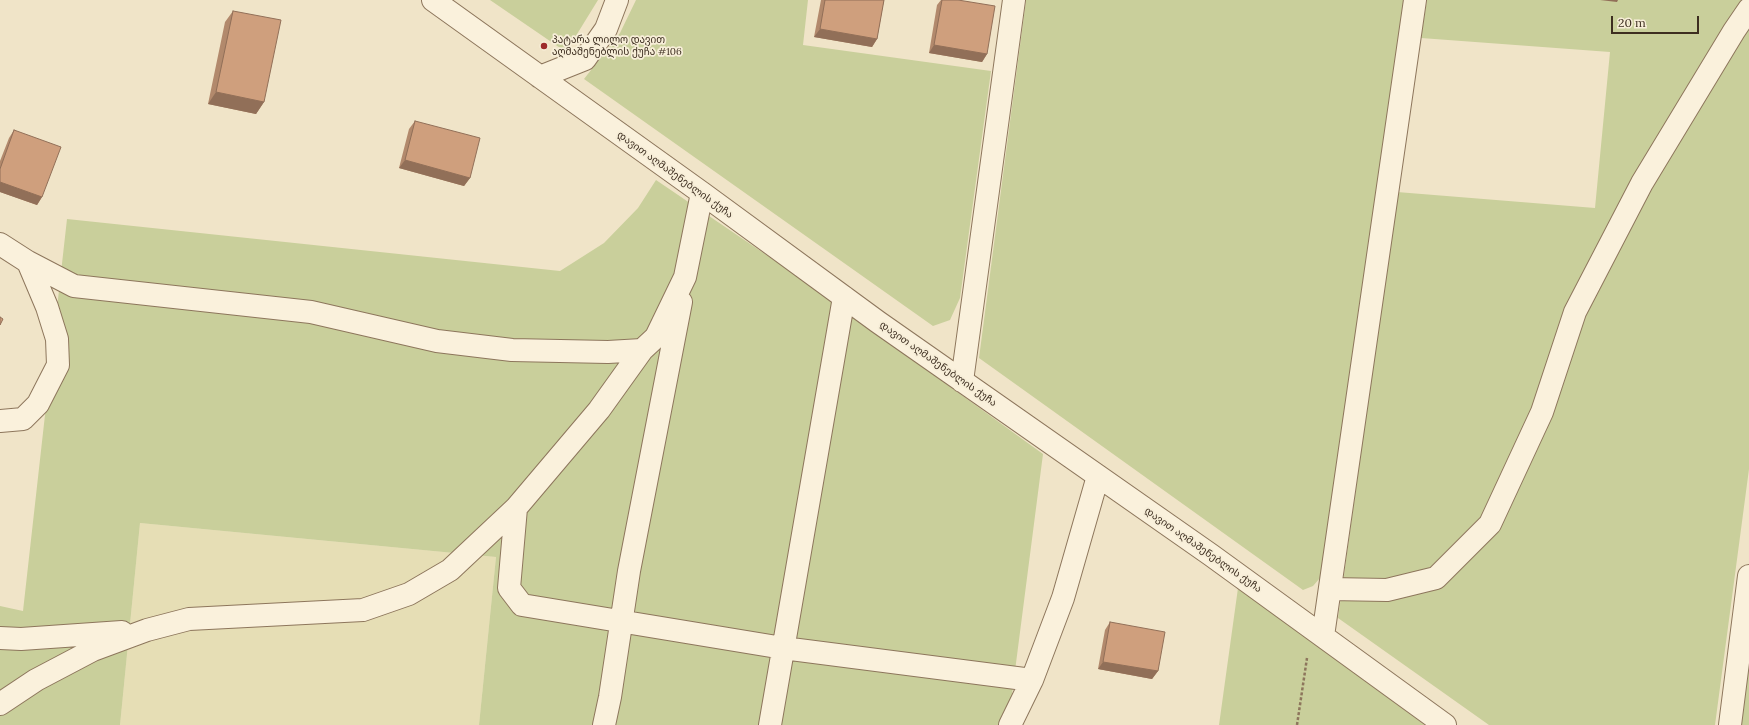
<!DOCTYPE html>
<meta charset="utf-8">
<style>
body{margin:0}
#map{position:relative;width:1749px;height:725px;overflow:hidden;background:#f0e4c8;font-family:Lora,serif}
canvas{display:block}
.scale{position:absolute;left:1611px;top:16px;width:88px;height:18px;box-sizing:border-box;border:2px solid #3d2e20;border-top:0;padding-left:5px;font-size:12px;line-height:14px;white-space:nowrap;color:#3d2e20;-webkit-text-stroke:3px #f7eed8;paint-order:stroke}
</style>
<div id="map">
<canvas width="1749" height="725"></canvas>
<div class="scale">20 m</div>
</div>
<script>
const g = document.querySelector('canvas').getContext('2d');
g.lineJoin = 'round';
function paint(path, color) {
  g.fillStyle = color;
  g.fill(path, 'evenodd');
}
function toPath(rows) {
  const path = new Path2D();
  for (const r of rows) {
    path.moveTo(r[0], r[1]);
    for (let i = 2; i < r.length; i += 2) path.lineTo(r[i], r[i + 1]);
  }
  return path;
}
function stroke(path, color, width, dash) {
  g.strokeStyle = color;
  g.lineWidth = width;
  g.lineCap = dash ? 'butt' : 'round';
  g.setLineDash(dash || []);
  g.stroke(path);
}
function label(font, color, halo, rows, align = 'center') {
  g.font = font + ' Lora,"Noto Sans Georgian",serif';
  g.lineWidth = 3.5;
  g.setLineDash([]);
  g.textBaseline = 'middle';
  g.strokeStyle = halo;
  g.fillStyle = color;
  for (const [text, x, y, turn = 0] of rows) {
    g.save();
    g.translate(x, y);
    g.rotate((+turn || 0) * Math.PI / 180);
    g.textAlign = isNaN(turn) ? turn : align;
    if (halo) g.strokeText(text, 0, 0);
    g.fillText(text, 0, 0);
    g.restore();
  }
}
const farmland = toPath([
 [140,523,496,557,479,725,120,725]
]);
const green = toPath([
 [490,0,598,0,566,52],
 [636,0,808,0,803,45,991,71,960,298,950,320,933,326,584,79,620,33],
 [1026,0,1405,0,1320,578,1313,586,1303,590,979,358],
 [1427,0,1749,0,1749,469,1715,725,1489,725,1338,618,1397,192,1595,208,1610,52,1421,38],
 [656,180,793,273,1043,454,1008,725,479,725,496,557,140,523,120,725,0,725,0,606,23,611,67,219,560,271,604,243,638,208],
 [1238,588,1425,725,1219,725],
 [1749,658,1749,725,1740,725]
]);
const path = toPath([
 [1297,725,1307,658]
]);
const minor = toPath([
 [433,0,702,193,878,322,1211,555,1445,725],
 [540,77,585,59,606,29,617,0],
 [0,244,28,262,74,286,311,312,437,341,512,350,608,352,642,350,656,337,685,277,702,193],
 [962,381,1014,0],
 [0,421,23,419,38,404,58,365,57,339,47,307,28,262],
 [516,508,509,588,522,605,783,648,1032,680],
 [1330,589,1387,590,1436,578,1490,524,1542,412,1575,312,1642,183,1734,31,1749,9],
 [1323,636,1415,0],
 [0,638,21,639,122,632],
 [0,704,36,680,93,650,147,630,189,619,363,610,409,594,450,570,516,508,599,410,642,350],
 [604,725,610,697,629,571,681,302],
 [770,725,844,297],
 [1010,725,1032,680,1063,598,1098,476],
 [1730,725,1749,576]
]);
const wall = toPath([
 [821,0,884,0,877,39,872,47,814,37],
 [941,0,958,0,987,54,982,62,929,53,937,5],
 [233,11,264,102,256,114,208,104,225,22],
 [415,121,470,178,464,186,399,168,409,129],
 [14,130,42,197,37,205,0,192,0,161,9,138],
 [1110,622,1158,671,1152,679,1098,669,1105,630]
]);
const shadedWall = toPath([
 [1600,0,1618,0,1617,2],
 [820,29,877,39,872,47,814,37],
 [934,45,987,54,982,62,929,53],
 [216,92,264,102,256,114,208,104],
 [405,160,470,178,464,186,399,168],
 [0,182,42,197,37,205,0,192],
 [1103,662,1158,671,1152,679,1098,669]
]);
const building = toPath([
 [825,0,884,0,877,39,820,29,825,0],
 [942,0,958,0,995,6,987,54,934,45,942,0],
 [233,11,281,20,264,102,216,92,233,11],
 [415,121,480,138,470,178,405,160,415,121],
 [14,130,61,147,42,197,0,182,0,169,14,130],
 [0,317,3,319,0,325,0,317],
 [1110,622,1165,632,1158,671,1103,662,1110,622]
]);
const markers = [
 [544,46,4,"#9e2a2b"]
];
const poiNames = [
 ["პატარა ლილო დავით",552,40],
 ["აღმაშენებლის ქუჩა #106",552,52]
];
const streetNames = [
 ["დავით აღმაშენებლის ქუჩა",675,175,36],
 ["დავით აღმაშენებლის ქუჩა",938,364,35],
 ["დავით აღმაშენებლის ქუჩა",1203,550,35]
];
paint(farmland, '#e6deb5');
paint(green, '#c9cf9b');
stroke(minor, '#8d765c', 24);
stroke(path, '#8d765c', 2.5, [3, 2]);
stroke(minor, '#faf1dc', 22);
paint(wall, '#b2896c');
paint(shadedWall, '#916f58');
paint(building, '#cf9f7d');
stroke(building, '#916f58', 1);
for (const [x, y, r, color] of markers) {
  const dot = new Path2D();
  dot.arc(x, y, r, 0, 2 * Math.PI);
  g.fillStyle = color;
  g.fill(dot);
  stroke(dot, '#f7eed8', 1.5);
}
label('10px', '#3d2e20', '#f7eed8', poiNames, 'left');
label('10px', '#3d2e20', '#f7eed8', streetNames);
</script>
